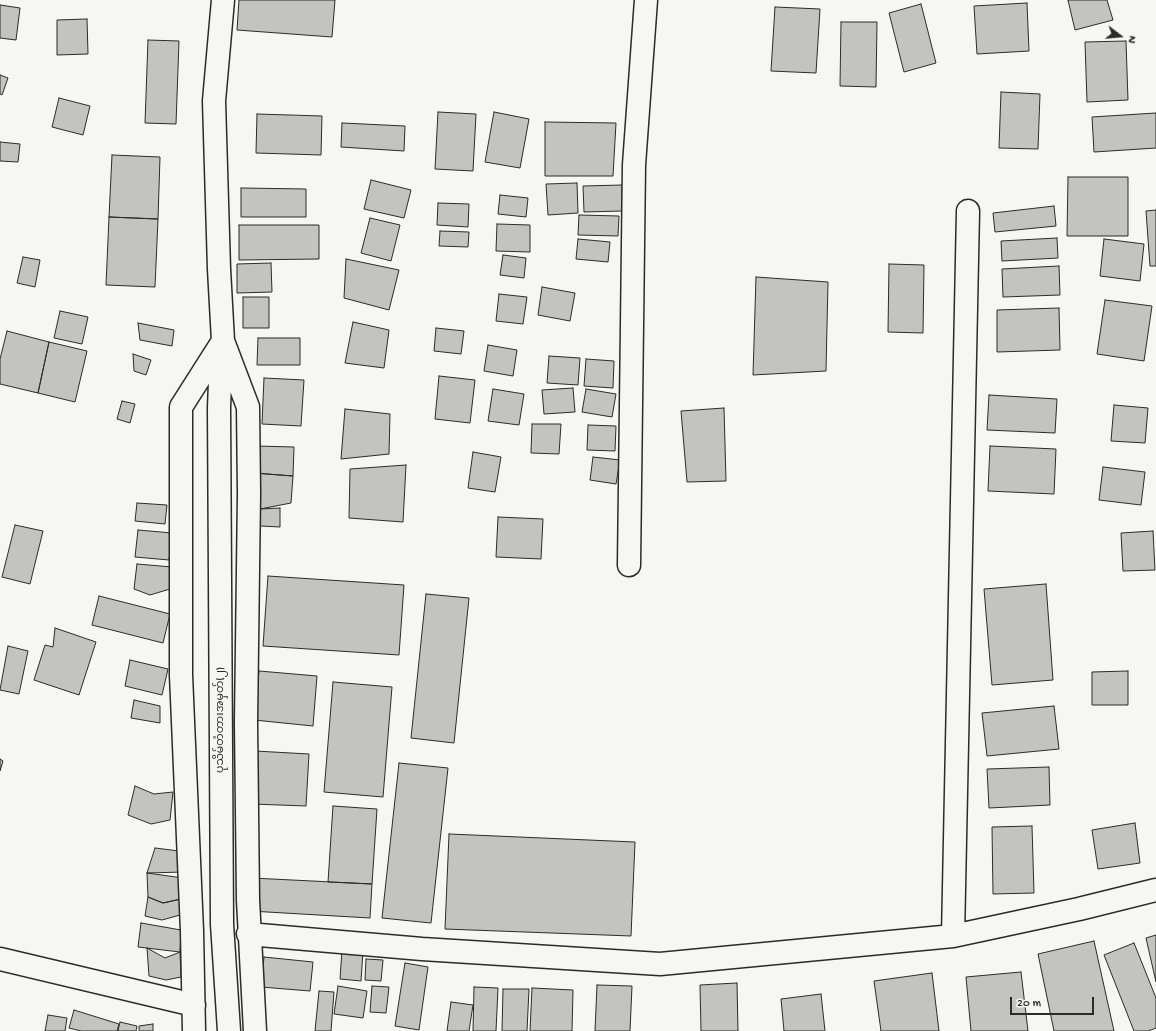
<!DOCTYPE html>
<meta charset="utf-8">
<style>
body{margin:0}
#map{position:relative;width:1156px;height:1031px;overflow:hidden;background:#f6f6f2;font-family:"Gochi Hand",sans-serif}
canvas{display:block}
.north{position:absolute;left:1100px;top:16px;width:40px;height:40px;-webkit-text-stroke:3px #f6f6f2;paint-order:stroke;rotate:106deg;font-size:11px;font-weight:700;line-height:16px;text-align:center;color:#2b2b2b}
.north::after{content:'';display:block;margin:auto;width:14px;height:18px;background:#2b2b2b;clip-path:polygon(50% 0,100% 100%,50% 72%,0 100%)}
.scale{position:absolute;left:1010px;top:997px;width:84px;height:18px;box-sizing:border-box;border:2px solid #2b2b2b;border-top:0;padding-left:5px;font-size:12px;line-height:14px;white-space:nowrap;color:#2b2b2b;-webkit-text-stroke:3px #f6f6f2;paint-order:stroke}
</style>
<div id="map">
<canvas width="1156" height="1031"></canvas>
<div class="north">N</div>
<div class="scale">20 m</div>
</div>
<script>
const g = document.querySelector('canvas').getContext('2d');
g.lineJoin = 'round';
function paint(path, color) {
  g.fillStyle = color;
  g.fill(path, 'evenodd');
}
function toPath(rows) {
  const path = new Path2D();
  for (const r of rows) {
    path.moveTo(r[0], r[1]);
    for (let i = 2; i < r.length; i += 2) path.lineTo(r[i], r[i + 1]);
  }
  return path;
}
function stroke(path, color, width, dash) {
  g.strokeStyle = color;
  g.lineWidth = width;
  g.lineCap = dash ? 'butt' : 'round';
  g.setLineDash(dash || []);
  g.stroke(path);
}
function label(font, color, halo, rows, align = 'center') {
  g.font = font + ' "Gochi Hand","Noto Sans Myanmar",sans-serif';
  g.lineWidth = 3.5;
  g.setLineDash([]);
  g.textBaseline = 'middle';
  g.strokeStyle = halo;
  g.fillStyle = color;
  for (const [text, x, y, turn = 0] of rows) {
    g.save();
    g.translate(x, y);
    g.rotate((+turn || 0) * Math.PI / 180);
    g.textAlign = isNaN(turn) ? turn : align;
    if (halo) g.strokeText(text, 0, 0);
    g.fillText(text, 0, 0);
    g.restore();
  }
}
const building = toPath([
 [239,0,335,0,332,37,237,30,239,0],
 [1068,0,1107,0,1113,20,1075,30,1068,0],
 [1027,3,1029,51,977,54,974,6,1027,3],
 [921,4,936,63,904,72,889,13,921,4],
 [0,5,20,8,16,40,0,38,0,5],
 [775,7,820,9,816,73,771,71,775,7],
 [87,19,88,54,57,55,57,20,87,19],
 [841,22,877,22,876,87,840,86,841,22],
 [148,40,179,41,176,124,145,123,148,40],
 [1126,41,1128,100,1087,102,1085,42,1126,41],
 [0,75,8,78,2,95,0,94,0,75],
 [1001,92,1040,94,1038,149,999,148,1001,92],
 [59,98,90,106,83,135,52,127,59,98],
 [438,112,476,114,473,171,435,169,438,112],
 [494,112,529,119,520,168,485,162,494,112],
 [1156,113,1156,148,1094,152,1092,117,1156,113],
 [257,114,322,116,321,155,256,153,257,114],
 [545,122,616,123,613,176,545,176,545,122],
 [342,123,405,126,404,151,341,147,342,123],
 [0,142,20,144,18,162,0,161,0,142],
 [112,155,160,157,158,219,109,217,112,155],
 [1068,177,1128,177,1128,236,1067,236,1068,177],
 [371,180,411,190,404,218,364,209,371,180],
 [577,183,578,213,548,215,546,184,577,183],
 [622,185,622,211,584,212,583,186,622,185],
 [241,188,306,189,306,217,241,217,241,188],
 [500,195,528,198,526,217,498,214,500,195],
 [438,203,469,204,468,227,437,225,438,203],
 [1054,206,1056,226,995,232,993,213,1054,206],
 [1156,210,1156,266,1150,266,1146,211,1156,210],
 [579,215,619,216,618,236,578,235,579,215],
 [109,217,158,219,155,287,106,285,109,217],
 [370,218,400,225,391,261,361,253,370,218],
 [497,224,530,225,530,252,496,251,497,224],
 [239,225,319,225,319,259,239,260,239,225],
 [440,231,469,232,468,247,439,246,440,231],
 [1057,238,1058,258,1002,261,1001,241,1057,238],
 [578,239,610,242,608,262,576,259,578,239],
 [1104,239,1144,244,1140,281,1100,276,1104,239],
 [503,255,526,258,524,278,500,275,503,255],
 [23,257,40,260,35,287,17,283,23,257],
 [346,259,399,270,389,310,344,298,346,259],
 [271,263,272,292,237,293,237,264,271,263],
 [889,264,924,265,923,333,888,332,889,264],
 [1059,266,1060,295,1003,297,1002,269,1059,266],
 [756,277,828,282,826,371,753,375,756,277],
 [542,287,575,293,570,321,538,315,542,287],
 [499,294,527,297,523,324,496,321,499,294],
 [243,297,269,297,269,328,243,328,243,297],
 [1105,300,1152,306,1144,361,1097,354,1105,300],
 [1059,308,1060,350,997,352,997,310,1059,308],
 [60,311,88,317,82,344,54,338,60,311],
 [353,322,389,330,384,368,345,363,353,322],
 [138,323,174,330,172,346,140,340,138,323],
 [436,328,464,331,461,354,434,351,436,328],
 [7,331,49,342,38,393,0,384,0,359,7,331],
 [258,338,300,338,300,365,257,365,258,338],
 [49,342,87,351,75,402,38,393,49,342],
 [488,345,517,350,513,376,484,371,488,345],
 [133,354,151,360,146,375,134,371,133,354],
 [549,356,580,358,578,385,547,383,549,356],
 [586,359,614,361,613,388,584,386,586,359],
 [439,376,475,380,470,423,435,419,439,376],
 [264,378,304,380,301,426,262,424,264,378],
 [573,388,575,412,544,414,542,390,573,388],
 [493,389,524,394,519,425,488,421,493,389],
 [586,389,616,394,612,417,582,412,586,389],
 [989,395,1057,399,1055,433,987,430,989,395],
 [122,401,135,404,130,423,117,419,122,401],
 [1114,405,1148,408,1145,443,1111,441,1114,405],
 [724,408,726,481,687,482,681,411,724,408],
 [345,409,390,414,389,454,341,459,345,409],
 [532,424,561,424,559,454,531,453,532,424],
 [588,425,616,426,615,451,587,450,588,425],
 [256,446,294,447,293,476,254,473,256,446],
 [990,446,1056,449,1054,494,988,491,990,446],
 [473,452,501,457,495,492,468,488,473,452],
 [593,457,620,460,616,484,590,480,593,457],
 [406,465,403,522,349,518,350,469,406,465],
 [1103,467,1145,472,1141,505,1099,500,1103,467],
 [254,473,293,476,291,503,260,509,254,473],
 [137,503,167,505,165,524,135,521,137,503],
 [280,508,280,527,260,526,260,509,280,508],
 [498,517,543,519,541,559,496,557,498,517],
 [15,525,43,531,30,584,2,577,15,525],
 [138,530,172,533,169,560,135,557,138,530],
 [1153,531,1155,570,1123,571,1121,533,1153,531],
 [137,564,172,567,170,589,150,595,134,589,137,564],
 [268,576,404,585,399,655,263,646,268,576],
 [1046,584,1053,680,992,685,984,589,1046,584],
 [426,594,469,598,454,743,411,738,426,594],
 [99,596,170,614,163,643,92,625,99,596],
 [55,628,96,642,79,695,34,680,45,645,53,647,55,628],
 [8,646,28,651,19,694,0,690,8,646],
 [130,660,168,669,162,695,125,686,130,660],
 [259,671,317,676,313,726,254,720,259,671],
 [1128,671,1128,705,1092,705,1092,672,1128,671],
 [333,682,392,687,383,797,324,792,333,682],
 [134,700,160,706,160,723,131,718,134,700],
 [1054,706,1059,749,987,756,982,713,1054,706],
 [255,751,309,754,306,806,252,804,255,751],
 [0,759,3,761,0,771,0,759],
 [399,763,448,768,431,923,382,918,399,763],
 [1049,767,1050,805,989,808,987,769,1049,767],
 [135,786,154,794,173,792,170,820,151,824,128,815,135,786],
 [333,806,377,809,372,884,328,882,333,806],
 [1135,823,1140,863,1098,869,1092,830,1135,823],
 [1032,826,1034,893,993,894,992,827,1032,826],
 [449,834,635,842,631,936,445,929,449,834],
 [155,848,187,852,183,872,147,873,155,848],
 [147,873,183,878,181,899,163,903,148,897,147,873],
 [252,878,372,884,370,918,250,911,252,878],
 [148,897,163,903,181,899,180,915,162,920,145,916,148,897],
 [141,923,181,930,180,952,138,947,141,923],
 [1156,935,1156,982,1146,938,1156,935],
 [1094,941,1114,1031,1054,1031,1038,954,1094,941],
 [1134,943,1156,998,1156,1028,1148,1031,1134,1031,1104,955,1134,943],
 [147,948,165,958,180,952,181,977,166,980,149,976,147,948],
 [342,950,363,952,361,981,340,979,342,950],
 [264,957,313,962,310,991,261,987,264,957],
 [366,959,383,960,381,981,365,980,366,959],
 [405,963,428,967,419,1030,395,1026,405,963],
 [1021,972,1028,1031,971,1031,966,977,1021,972],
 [932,973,939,1031,881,1031,874,981,932,973],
 [737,983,738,1031,701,1031,700,985,737,983],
 [597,985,632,986,630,1031,595,1031,597,985],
 [338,986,367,991,363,1018,334,1014,338,986],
 [372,986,389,987,386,1013,370,1012,372,986],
 [474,987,498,988,496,1031,473,1031,474,987],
 [532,988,573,990,572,1031,530,1031,532,988],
 [503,989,529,989,527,1031,502,1031,503,989],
 [319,991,334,992,331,1031,315,1031,319,991],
 [821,994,825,1031,784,1031,781,999,821,994],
 [451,1002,473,1005,469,1031,447,1031,451,1002],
 [74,1010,119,1024,117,1031,81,1031,69,1028,74,1010],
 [48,1015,67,1018,65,1031,45,1031,48,1015],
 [120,1022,137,1026,136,1031,118,1031,120,1022],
 [153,1024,153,1031,139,1031,139,1026,153,1024]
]);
const minor = toPath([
 [223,0,214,101,219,269,223,341,220,382,219,408,222,924,229,1031],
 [629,565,634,165,646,0],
 [248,934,422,949,660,964,953,936,1079,909,1156,890],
 [953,936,968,211],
 [0,959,194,1005],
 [194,1031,192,931,181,675,181,407,223,341,248,407,249,493,246,722,248,900,255,1031]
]);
const streetNames = [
 ["ပုသိမ်တံတားအမှတ်(၂)",221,720,-90]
];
paint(building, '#c3c3c0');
stroke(building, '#2b2b2b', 1);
stroke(minor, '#2b2b2b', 25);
stroke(minor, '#f6f6f2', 22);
label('11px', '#2b2b2b', '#f6f6f2', streetNames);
</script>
